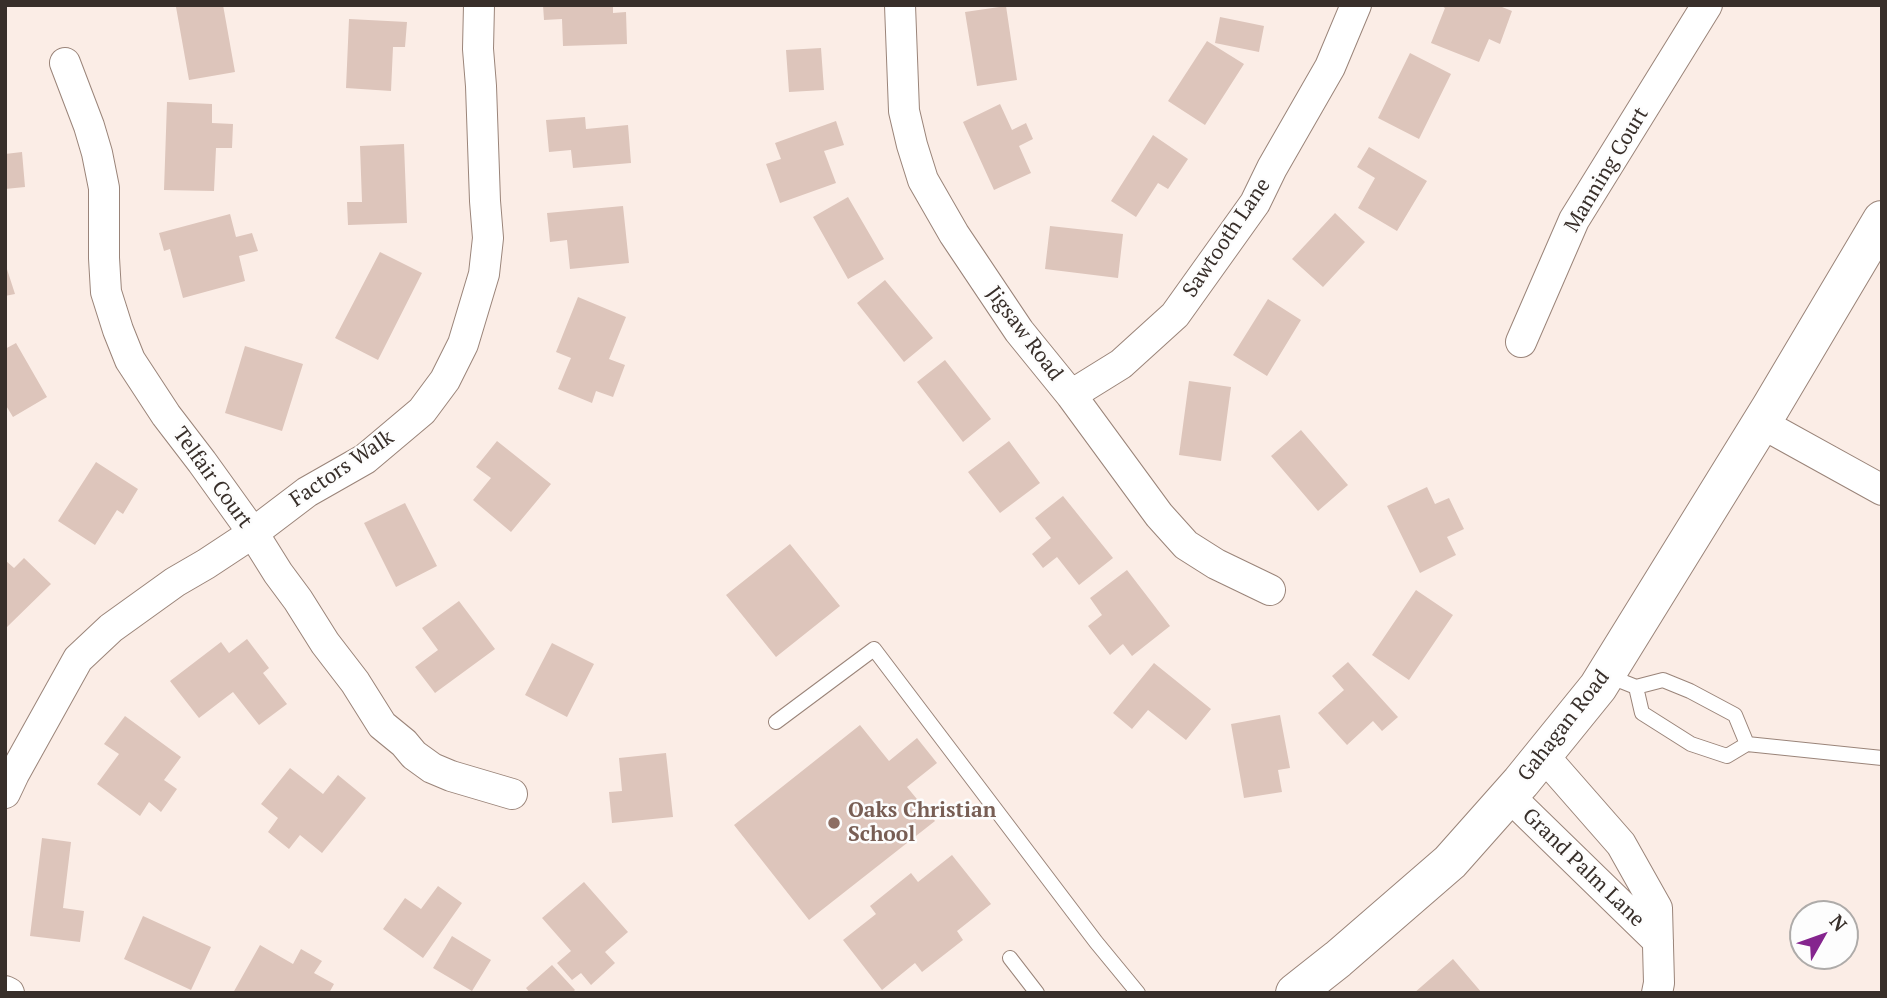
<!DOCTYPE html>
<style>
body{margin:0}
#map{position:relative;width:1887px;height:998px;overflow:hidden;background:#fbede6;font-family:"PT Serif",serif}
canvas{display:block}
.frame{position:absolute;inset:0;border:7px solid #382f2a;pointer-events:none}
.north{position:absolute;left:1789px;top:900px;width:70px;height:70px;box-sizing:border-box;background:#fdfdfd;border:2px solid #aeaba9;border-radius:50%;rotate:50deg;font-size:19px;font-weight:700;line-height:28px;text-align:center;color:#382f2a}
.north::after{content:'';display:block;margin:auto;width:24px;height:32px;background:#85258e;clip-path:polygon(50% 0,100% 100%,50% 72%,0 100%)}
</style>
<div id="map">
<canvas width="1887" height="998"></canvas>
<div class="frame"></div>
<div class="north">N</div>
</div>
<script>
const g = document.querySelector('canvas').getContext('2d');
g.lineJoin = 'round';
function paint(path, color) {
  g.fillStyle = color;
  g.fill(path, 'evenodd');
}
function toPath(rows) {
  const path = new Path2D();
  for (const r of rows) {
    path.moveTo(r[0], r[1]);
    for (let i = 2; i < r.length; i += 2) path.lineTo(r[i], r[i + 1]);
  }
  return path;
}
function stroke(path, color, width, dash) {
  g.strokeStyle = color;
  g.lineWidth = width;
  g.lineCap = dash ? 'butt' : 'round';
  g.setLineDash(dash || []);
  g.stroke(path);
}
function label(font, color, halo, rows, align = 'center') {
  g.font = font + ' "PT Serif",serif';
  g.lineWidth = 5;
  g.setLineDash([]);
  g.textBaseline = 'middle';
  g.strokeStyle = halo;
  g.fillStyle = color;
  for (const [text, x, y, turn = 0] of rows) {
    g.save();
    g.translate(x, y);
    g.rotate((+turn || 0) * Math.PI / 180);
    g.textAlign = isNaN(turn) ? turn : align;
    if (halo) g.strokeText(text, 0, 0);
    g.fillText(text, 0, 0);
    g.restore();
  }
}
const building = toPath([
 [187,5,223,5,235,72,189,80,176,7],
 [543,5,613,5,613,13,626,12,627,44,563,46,562,19,544,20],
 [1440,5,1497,5,1512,11,1500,44,1489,39,1479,62,1431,43,1445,8],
 [1006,6,1017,80,977,86,965,12],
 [1220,17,1264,26,1259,52,1215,43],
 [349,19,407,22,405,47,393,47,391,91,346,88],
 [1207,41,1244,64,1205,125,1168,101],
 [821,48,824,90,789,92,786,50],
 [1410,53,1451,74,1419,139,1378,118],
 [167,102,212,104,212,123,233,124,232,148,216,148,214,191,164,190],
 [1000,104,1012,130,1026,123,1033,139,1019,146,1031,173,994,190,963,122],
 [585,117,586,129,628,125,631,163,573,168,571,150,549,152,546,120],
 [836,121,844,145,824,151,836,183,780,203,766,164,781,159,775,143],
 [1153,135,1188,159,1168,189,1158,183,1136,217,1111,201],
 [404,144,407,223,348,225,347,202,362,202,360,146],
 [1369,147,1427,181,1397,231,1358,208,1375,178,1357,167],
 [22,152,25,187,5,189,5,154],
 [848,197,884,259,848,279,813,217],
 [623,206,629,263,570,269,567,240,550,242,547,213],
 [1335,213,1365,242,1323,287,1292,259],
 [230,214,236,237,252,233,258,251,239,256,245,281,183,298,170,249,164,251,159,233],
 [1050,226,1123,234,1118,278,1045,269],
 [380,252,422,273,378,360,335,338],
 [5,263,15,294,5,296],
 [885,280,933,338,904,362,857,303],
 [578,297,626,317,609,359,625,365,613,397,596,391,592,403,558,389,571,358,556,352],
 [1268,299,1301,320,1267,376,1233,355],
 [16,343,47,397,13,417,5,404,5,349],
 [245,346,303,364,282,431,225,413],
 [945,360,991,419,963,442,917,382],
 [1189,381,1231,387,1221,461,1179,455],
 [1301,430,1348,485,1318,511,1271,456],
 [497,441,551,484,511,532,473,500,491,478,476,467],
 [1009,441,1040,483,1000,513,968,472],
 [96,462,138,489,123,514,117,510,95,545,58,521],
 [1427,487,1435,504,1449,498,1464,529,1447,537,1456,555,1420,573,1387,506],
 [1063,496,1113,558,1079,585,1057,557,1043,568,1032,554,1051,538,1035,518],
 [405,503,437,566,396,587,364,523],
 [790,544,840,606,776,657,726,595],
 [24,558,51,584,7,627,5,625,5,560,14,568],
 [1127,570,1170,626,1132,656,1123,644,1110,655,1088,626,1102,615,1090,598],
 [1416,590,1453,615,1409,680,1372,655],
 [459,601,495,649,435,693,415,667,438,650,422,628],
 [247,639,269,668,263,673,287,704,259,725,233,692,199,718,170,681,221,642,229,653],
 [552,643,594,664,567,717,525,695],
 [1348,662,1398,717,1382,731,1373,721,1347,745,1318,713,1344,690,1332,676],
 [1154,663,1211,709,1186,740,1148,710,1132,729,1113,713],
 [1280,715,1290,768,1278,770,1282,792,1244,798,1231,724],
 [125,716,181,757,164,780,177,789,161,812,149,802,140,816,97,784,119,754,104,744],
 [860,725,889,761,917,738,937,763,907,787,935,821,809,920,734,825],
 [666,753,673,817,612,823,609,792,622,791,619,758],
 [290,768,323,794,338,775,366,798,322,853,300,835,289,849,268,832,278,818,261,804],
 [42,838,71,842,63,908,84,911,80,942,30,936],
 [952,855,991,904,957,931,963,940,922,972,915,963,882,990,843,940,876,914,870,906,911,873,918,882],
 [584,882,628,932,605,952,615,963,591,985,581,973,572,980,557,963,571,951,542,918],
 [438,886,462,903,423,958,383,929,405,898,421,909],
 [143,916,211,947,191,990,124,959],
 [452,936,491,960,472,991,433,968],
 [260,945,293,964,301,949,322,961,314,973,334,984,329,993,233,993],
 [1453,959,1482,993,1414,993],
 [552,965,575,990,572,993,530,993,526,988]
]);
const lane = toPath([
 [1606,675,1636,687,1663,680,1690,691,1735,715,1747,744,1882,758],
 [1636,687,1642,713,1691,744,1727,756,1747,744],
 [776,722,874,649,1096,942,1138,993],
 [1010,958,1037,993]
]);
const street = toPath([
 [900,5,904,111,912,145,923,180,954,234,1019,331,1071,395,1159,515,1186,545,1216,564,1270,590],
 [65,63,89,126,97,153,104,188,104,258,106,292,118,330,130,360,166,415,202,462,253,533,278,573,298,600,325,643,355,682,382,725,404,743,414,755,432,768,451,776,512,794],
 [1521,342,1574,220,1707,5],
 [1071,395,1121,364,1175,315,1255,203,1272,168,1330,67,1356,5],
 [1761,423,1882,490],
 [1543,755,1621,844,1657,908,1659,983,1657,993],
 [5,793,14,774,78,659,111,628,175,582,206,564,253,533,307,492,365,459,422,411,445,380,463,344,484,274,488,238,485,201,481,86,478,49,479,5],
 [1509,796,1658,941],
 [5,991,9,993]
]);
const secondary = toPath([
 [1295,993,1338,959,1450,862,1521,782,1598,687,1771,407,1882,220]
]);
const markers = [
 [834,823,7,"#8d6e63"]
];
const streetNames = [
 ["Manning Court",1607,170,-59],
 ["Sawtooth Lane",1227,238,-56],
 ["Jigsaw Road",1024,334,53],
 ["Factors Walk",342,469,-34],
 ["Telfair Court",212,478,54],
 ["Gahagan Road",1564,726,-52],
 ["Grand Palm Lane",1583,868,44]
];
const educationNames = [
 ["Oaks Christian",848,811],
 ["School",848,835]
];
paint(building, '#ddc5bb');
stroke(lane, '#9a8479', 16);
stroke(street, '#9a8479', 32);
stroke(secondary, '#9a8479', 40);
stroke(lane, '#fff', 14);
stroke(street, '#fff', 30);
stroke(secondary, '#fff', 38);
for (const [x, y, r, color] of markers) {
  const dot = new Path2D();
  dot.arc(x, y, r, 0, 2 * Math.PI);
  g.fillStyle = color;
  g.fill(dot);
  stroke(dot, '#fdfdfd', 2.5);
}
label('21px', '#382f2a', '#fdfdfd', streetNames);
label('bold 21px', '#785e54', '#fdfdfd', educationNames, 'left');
</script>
